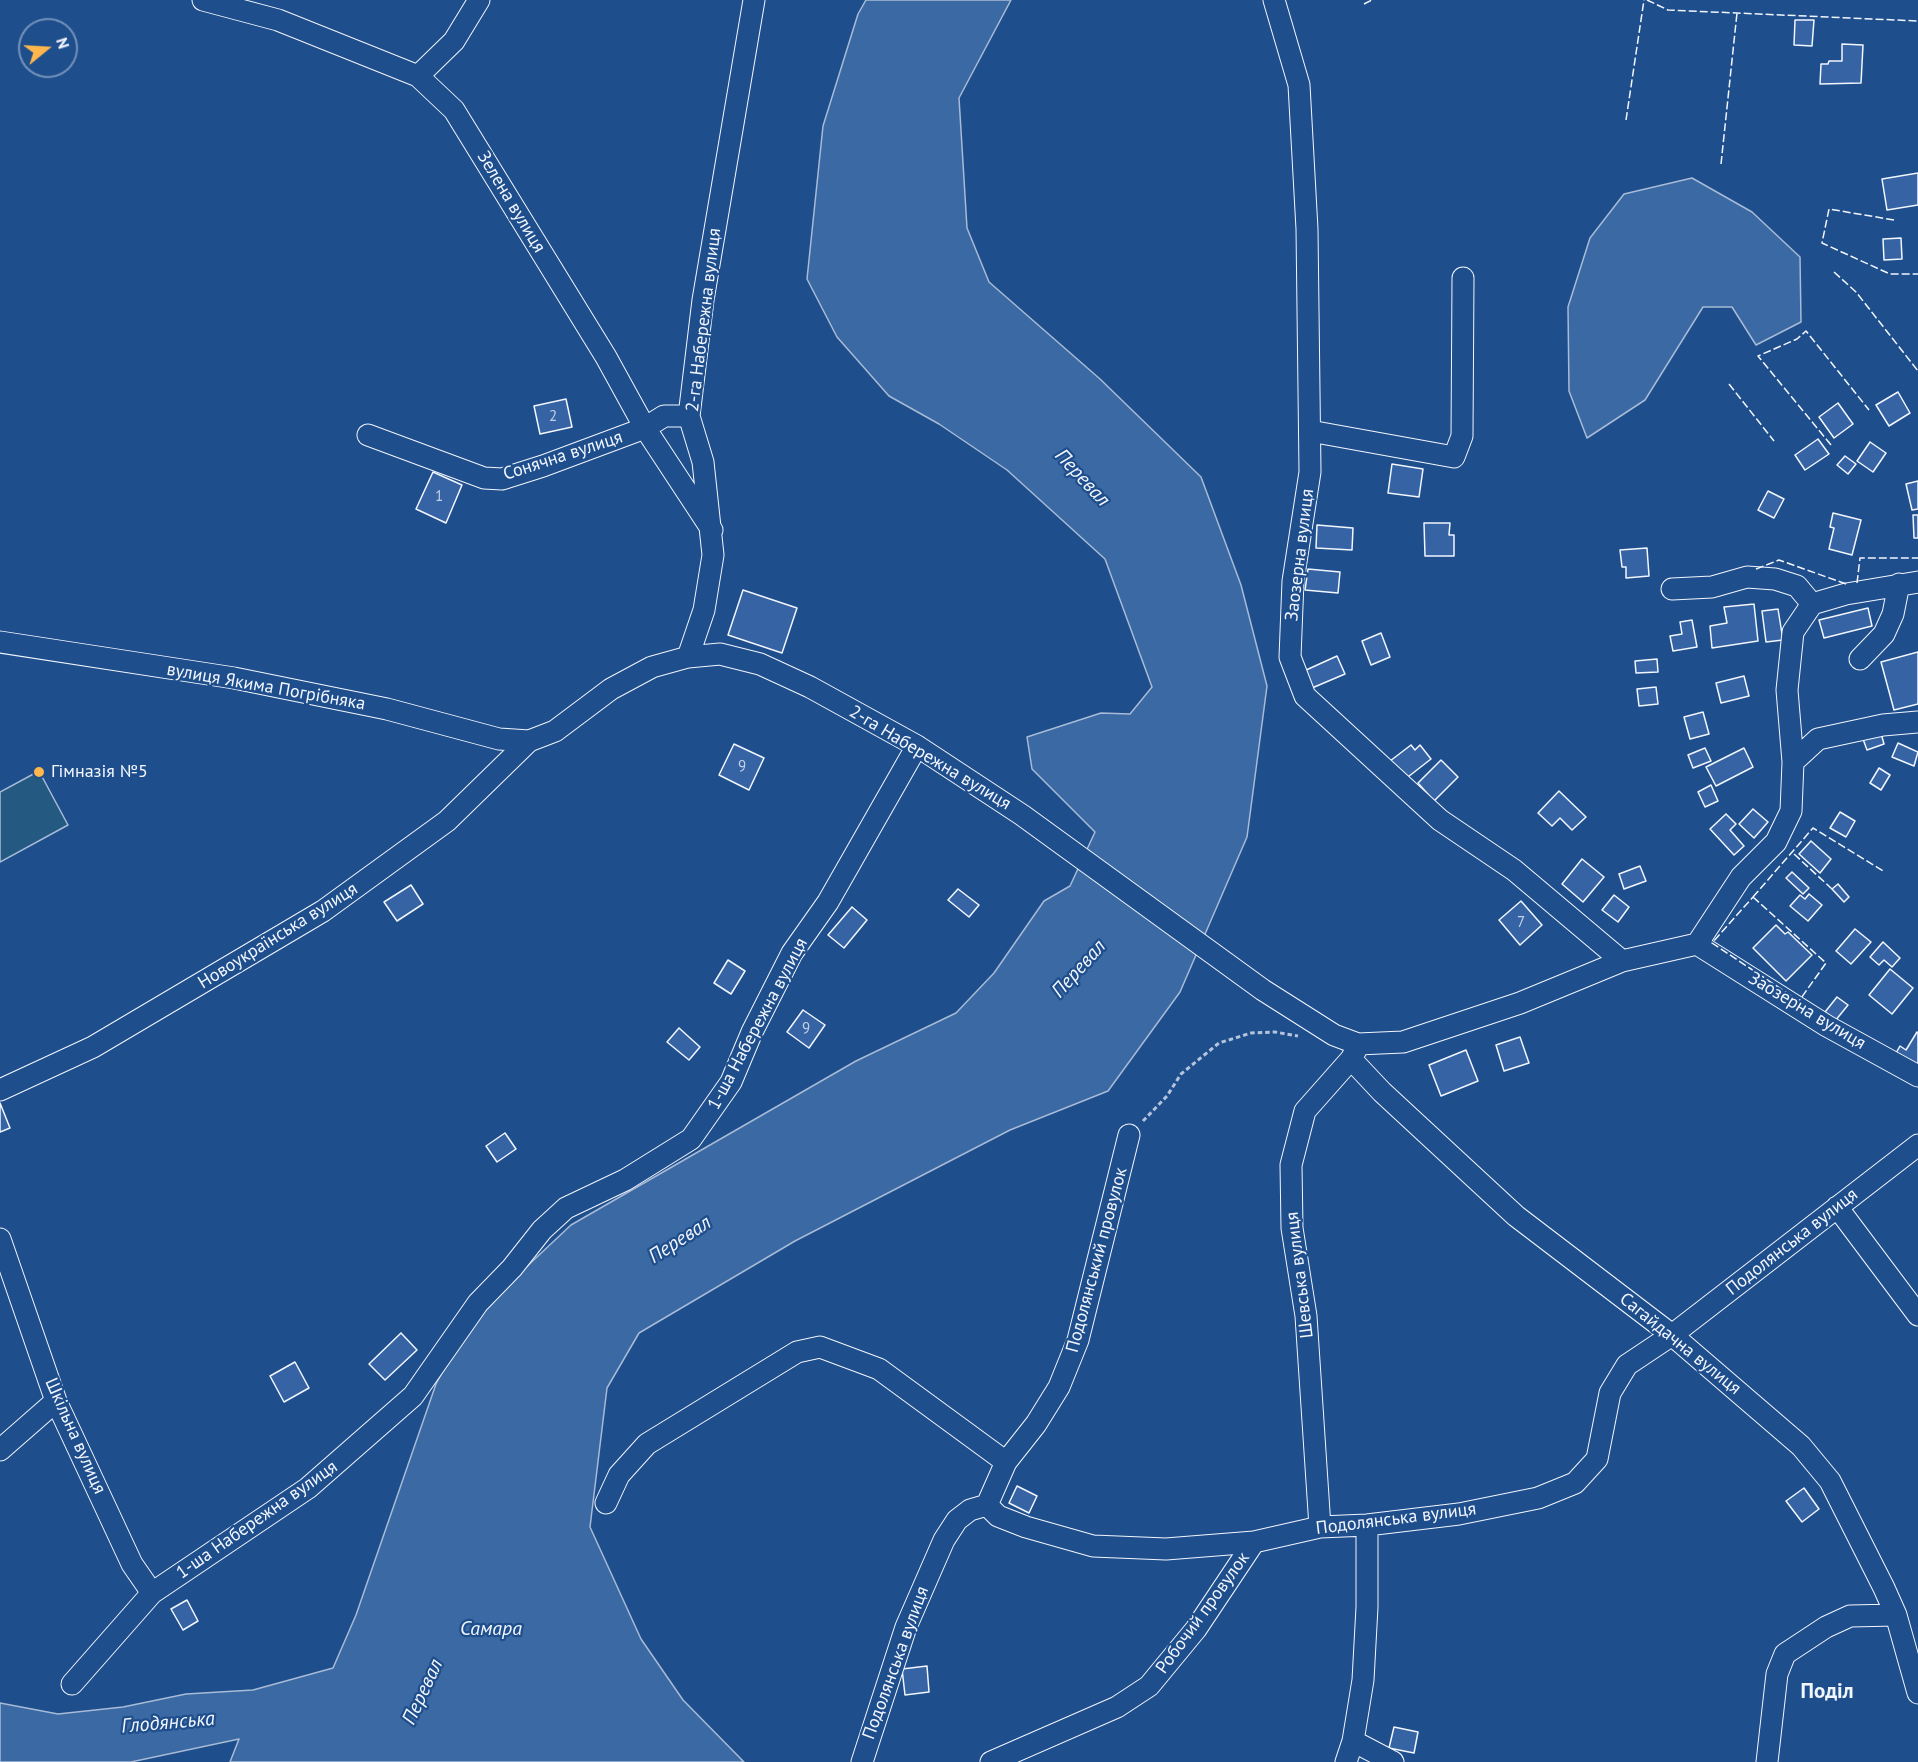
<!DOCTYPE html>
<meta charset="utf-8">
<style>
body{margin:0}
#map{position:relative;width:1918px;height:1762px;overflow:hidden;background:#1f4e8c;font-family:"PT Sans",sans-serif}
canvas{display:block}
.north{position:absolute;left:18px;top:18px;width:60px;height:60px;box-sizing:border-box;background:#1f4e8c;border:2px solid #7391ba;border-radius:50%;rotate:72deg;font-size:16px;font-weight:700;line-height:24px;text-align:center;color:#f2f6ff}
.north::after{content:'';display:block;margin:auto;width:21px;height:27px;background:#ffb74d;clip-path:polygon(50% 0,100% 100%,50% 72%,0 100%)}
</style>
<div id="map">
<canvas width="1918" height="1762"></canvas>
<div class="north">N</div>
</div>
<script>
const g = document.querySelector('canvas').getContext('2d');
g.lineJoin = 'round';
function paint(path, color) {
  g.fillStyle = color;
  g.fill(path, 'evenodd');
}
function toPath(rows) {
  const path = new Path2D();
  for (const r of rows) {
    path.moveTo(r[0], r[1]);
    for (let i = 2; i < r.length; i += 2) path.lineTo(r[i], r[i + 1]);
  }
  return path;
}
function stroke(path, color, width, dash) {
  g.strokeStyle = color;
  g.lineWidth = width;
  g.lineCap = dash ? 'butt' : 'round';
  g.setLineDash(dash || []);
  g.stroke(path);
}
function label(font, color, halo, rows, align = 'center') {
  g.font = font + ' "PT Sans",sans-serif';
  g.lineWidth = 4.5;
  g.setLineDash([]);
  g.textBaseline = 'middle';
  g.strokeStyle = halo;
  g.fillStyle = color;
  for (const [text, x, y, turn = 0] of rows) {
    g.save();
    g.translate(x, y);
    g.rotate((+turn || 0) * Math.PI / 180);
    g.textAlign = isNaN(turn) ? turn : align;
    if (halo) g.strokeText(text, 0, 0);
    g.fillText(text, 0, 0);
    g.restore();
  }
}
const green = toPath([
 [39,771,68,825,0,862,0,792,39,771]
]);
const water = toPath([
 [866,0,1011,0,959,98,967,228,989,282,1100,379,1201,477,1241,585,1267,686,1247,837,1180,992,1108,1091,1010,1130,795,1241,639,1333,607,1388,590,1527,641,1639,683,1700,744,1762,230,1762,239,1739,131,1762,0,1762,0,1703,58,1714,123,1707,186,1694,253,1690,333,1668,356,1615,436,1384,470,1320,571,1225,856,1061,956,1013,994,973,1044,901,1070,886,1095,832,1032,769,1027,737,1101,713,1130,714,1152,687,1105,559,1007,470,939,424,889,396,837,337,807,279,823,126,858,14,866,0],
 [1692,178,1752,212,1800,257,1801,322,1756,345,1732,307,1703,307,1645,400,1587,438,1569,391,1568,307,1590,238,1624,194,1692,178]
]);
const building = toPath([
 [1795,20,1814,20,1812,46,1794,45,1795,20],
 [1842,44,1863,45,1861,83,1820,84,1821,64,1828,64,1829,61,1842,61,1842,44],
 [1918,173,1918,205,1887,210,1882,179,1918,173],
 [1901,238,1902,259,1884,260,1883,239,1901,238],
 [1898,392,1910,413,1889,426,1876,405,1898,392],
 [566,399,572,427,540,434,534,406,566,399],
 [1838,403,1853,424,1834,438,1819,417,1838,403],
 [1818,439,1829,454,1805,470,1795,455,1818,439],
 [1870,442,1886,453,1873,472,1857,461,1870,442],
 [1845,456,1856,464,1848,474,1837,465,1845,456],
 [1392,464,1423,469,1419,497,1388,493,1392,464],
 [433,472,462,485,446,523,416,509,433,472],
 [1918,481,1918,509,1912,510,1906,484,1918,481],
 [1768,491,1784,499,1774,518,1758,510,1768,491],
 [1833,513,1861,520,1852,555,1829,549,1834,528,1830,527,1833,513],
 [1913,515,1918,515,1918,538,1914,538,1913,515],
 [1424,523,1450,523,1449,535,1454,535,1454,556,1425,556,1424,523],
 [1317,525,1353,528,1352,550,1316,548,1317,525],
 [1647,548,1649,576,1626,578,1626,567,1622,567,1620,550,1647,548],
 [1308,569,1340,572,1338,593,1305,590,1308,569],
 [743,590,797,608,782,653,728,635,743,590],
 [1754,604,1758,641,1712,648,1710,626,1727,623,1724,607,1754,604],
 [1868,608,1872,626,1824,638,1819,620,1868,608],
 [1778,609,1783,640,1766,642,1762,611,1778,609],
 [1692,620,1697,647,1673,651,1670,636,1682,634,1680,622,1692,620],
 [1381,633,1390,657,1371,665,1362,641,1381,633],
 [1918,652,1918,704,1894,710,1881,662,1918,652],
 [1337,656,1345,674,1312,688,1304,671,1337,656],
 [1657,659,1658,672,1636,673,1635,661,1657,659],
 [1744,676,1749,696,1721,703,1716,683,1744,676],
 [1656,687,1658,704,1639,706,1637,689,1656,687],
 [1703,712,1709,734,1690,739,1684,717,1703,712],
 [1881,733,1884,744,1867,750,1863,739,1881,733],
 [1898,743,1918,752,1914,766,1892,757,1898,743],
 [734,744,764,758,749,790,719,775,734,744],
 [1411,745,1415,750,1420,745,1431,759,1404,780,1390,761,1411,745],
 [1705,748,1711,761,1693,768,1688,755,1705,748],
 [1744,748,1753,767,1716,786,1706,767,1744,748],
 [1441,760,1458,777,1434,801,1418,783,1441,760],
 [1879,768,1890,775,1881,790,1870,783,1879,768],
 [1711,785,1718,801,1705,807,1698,792,1711,785],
 [1559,791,1586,817,1572,830,1560,818,1552,826,1538,813,1559,791],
 [1753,809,1768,822,1754,838,1739,824,1753,809],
 [1840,812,1855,821,1846,837,1830,828,1840,812],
 [1726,814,1736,824,1730,830,1744,846,1734,855,1710,829,1726,814],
 [1811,841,1831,859,1820,873,1799,854,1811,841],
 [1582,859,1604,877,1583,902,1562,884,1582,859],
 [1640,866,1646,881,1624,889,1619,874,1640,866],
 [1792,872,1809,888,1803,894,1786,878,1792,872],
 [1838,884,1849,897,1844,902,1832,889,1838,884],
 [411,885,423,904,397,921,384,902,411,885],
 [958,889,979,905,969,917,948,900,958,889],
 [1809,894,1822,905,1808,921,1790,906,1800,895,1805,899,1809,894],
 [1614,895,1629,907,1618,922,1602,910,1614,895],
 [1521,901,1542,925,1520,945,1499,920,1521,901],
 [852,907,867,920,844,948,828,935,852,907],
 [1776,925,1785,934,1788,932,1812,955,1786,981,1753,948,1776,925],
 [1855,929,1871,942,1851,964,1836,951,1855,929],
 [1883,942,1900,958,1892,967,1884,960,1879,965,1870,957,1883,942],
 [728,960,745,971,731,994,714,983,728,960],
 [1890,969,1913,988,1892,1014,1869,995,1890,969],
 [1837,997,1848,1005,1835,1021,1825,1012,1837,997],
 [803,1010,825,1025,809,1048,787,1032,803,1010],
 [679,1028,700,1047,689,1060,667,1042,679,1028],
 [1917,1032,1918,1033,1918,1067,1896,1053,1900,1046,1906,1050,1917,1032],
 [1520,1037,1529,1063,1504,1071,1496,1045,1520,1037],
 [1466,1050,1478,1081,1441,1096,1429,1065,1466,1050],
 [0,1103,10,1128,0,1132,0,1103],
 [505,1133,516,1149,497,1162,486,1146,505,1133],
 [401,1333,417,1350,385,1380,369,1364,401,1333],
 [295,1362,309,1388,284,1402,270,1376,295,1362],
 [1017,1486,1037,1496,1029,1513,1009,1503,1017,1486],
 [1804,1488,1819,1509,1802,1522,1786,1501,1804,1488],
 [187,1600,198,1621,183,1630,171,1609,187,1600],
 [927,1666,929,1692,905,1695,902,1669,927,1666],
 [1394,1727,1418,1732,1414,1753,1389,1748,1394,1727]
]);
const path = toPath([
 [1143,1121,1167,1096,1181,1074,1219,1043,1251,1033,1275,1032,1298,1036]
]);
const minor = toPath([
 [203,0,278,20,418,76,454,110,606,357,645,428,712,530],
 [1274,0,1299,85,1307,229,1310,472,1293,581,1290,657,1305,696,1440,820,1514,870,1622,961],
 [418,76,454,41,479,0],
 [1310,431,1454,457,1462,436,1463,278],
 [368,435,484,478,502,479,543,466,645,428,664,416,689,416],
 [1672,589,1712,587,1747,577,1775,579,1797,586,1812,604],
 [0,642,234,678,387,709,499,739,529,741],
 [688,657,704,610,713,555,703,462,689,416,703,300,754,0],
 [1860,659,1884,634,1893,614,1899,584],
 [1793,762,1818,739,1883,725,1918,722],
 [1697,944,1741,877,1776,842,1791,811,1793,762,1787,690,1793,632,1812,604,1846,594,1918,582],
 [1697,944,1827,1026,1918,1076],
 [1351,1059,1382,1092,1516,1216,1672,1335,1801,1446,1830,1481,1884,1588,1896,1615,1918,1693],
 [0,1090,93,1047,323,911,447,821,529,741,555,731,611,689,652,667,688,657,720,654,760,664,810,687,917,746,1022,815,1263,990,1334,1035,1358,1044,1403,1042,1520,1003,1622,961,1697,944],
 [1837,1207,1918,1315],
 [0,1239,56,1401,132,1564,152,1593],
 [0,1450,56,1401],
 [606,1503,619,1475,647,1444,797,1352,820,1347,879,1369,1006,1462],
 [987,1505,998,1516,1026,1527,1093,1546,1166,1549,1254,1542,1320,1527,1367,1525,1459,1514,1538,1498,1575,1483,1597,1459,1610,1393,1627,1365,1672,1335,1918,1145],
 [987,1505,1006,1462,1036,1424,1059,1387,1078,1340,1129,1135],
 [1320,1527,1306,1316,1292,1228,1291,1165,1305,1111,1351,1059,1357,1048],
 [72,1684,152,1593,308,1488,413,1396,478,1303,512,1268,542,1230,566,1208,625,1180,691,1139,731,1082,752,1032,792,953,828,902,917,746],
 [1353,1741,1393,1762],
 [862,1762,906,1627,944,1540,957,1520,970,1510,987,1505],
 [991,1762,1117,1707,1149,1686,1196,1629,1254,1542],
 [1346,1762,1353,1741,1363,1680,1367,1607,1367,1525],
 [1767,1762,1777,1674,1785,1654,1826,1627,1850,1616,1896,1615]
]);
const fence = toPath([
 [1647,0,1668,10,1918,21],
 [1364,4,1372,0],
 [1626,120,1644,0],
 [1721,164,1737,13],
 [1894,220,1829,209,1822,243,1890,274,1918,274],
 [1834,272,1856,292,1918,371],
 [1729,384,1774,441],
 [1831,445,1758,356,1797,339,1806,331,1869,410],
 [1756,569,1779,560,1849,585],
 [1857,583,1860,558,1918,558],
 [1794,854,1832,889],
 [1753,897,1826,963,1799,1001,1712,943,1753,897],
 [1753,897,1813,828,1885,872]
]);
const markers = [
 [39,772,6,"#ffb74d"]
];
const numberNames = [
 ["2",553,417],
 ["1",439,497],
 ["9",742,767],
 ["7",1521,923],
 ["9",806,1029]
];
const streetNames = [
 ["Зелена вулиця",511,202,59],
 ["2-га Набережна вулиця",704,320,-83],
 ["Сонячна вулиця",563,456,-18],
 ["Заозерна вулиця",1300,555,-83],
 ["вулиця Якима Погрібняка",266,687,10],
 ["2-га Набережна вулиця",930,758,31],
 ["Новоукраїнська вулиця",278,936,-32],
 ["Заозерна вулиця",1807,1011,31],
 ["1-ша Набережна вулиця",758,1024,-62],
 ["Подолянська вулиця",1792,1242,-38],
 ["Подолянський провулок",1097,1260,-75],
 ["Шевська вулиця",1300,1275,-97],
 ["Сагайдачна вулиця",1680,1344,39],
 ["Шкільна вулиця",75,1436,66],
 ["Подолянська вулиця",1396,1519,-7],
 ["1-ша Набережна вулиця",257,1520,-35],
 ["Робочий провулок",1203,1613,-54],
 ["Подолянська вулиця",896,1663,-70]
];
const poiNames = [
 ["Гімназія №5",51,772]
];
const waterNames = [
 ["Перевал",1082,478,47],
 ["Перевал",1079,969,-48],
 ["Перевал",680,1240,-33],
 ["Самара",491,1629],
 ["Перевал",423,1692,-65],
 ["Глодянська",168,1723,-5]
];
const quarterNames = [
 ["Поділ",1827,1692]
];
paint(green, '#245a82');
stroke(green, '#a8bbd7', 1.5);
paint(water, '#3b69a3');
stroke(water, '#a8bbd7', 1.5);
paint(building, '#3563a3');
stroke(building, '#f2f6ff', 1.5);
stroke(minor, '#f2f6ff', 23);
stroke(path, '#b3c4dc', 3, [4.5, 3]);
stroke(minor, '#1f4e8c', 21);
stroke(fence, '#f2f6ff', 1.5, [8, 3]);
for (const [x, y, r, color] of markers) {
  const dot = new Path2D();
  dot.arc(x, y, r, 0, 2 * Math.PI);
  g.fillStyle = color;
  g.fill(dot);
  stroke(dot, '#1f4e8c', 2);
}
label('15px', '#c3d1e8', null, numberNames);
label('18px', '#f2f6ff', '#1f4e8c', streetNames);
label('18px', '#f2f6ff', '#1f4e8c', poiNames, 'left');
label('italic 20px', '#f2f6ff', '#1f4e8c', waterNames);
label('bold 21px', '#f2f6ff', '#1f4e8c', quarterNames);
</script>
